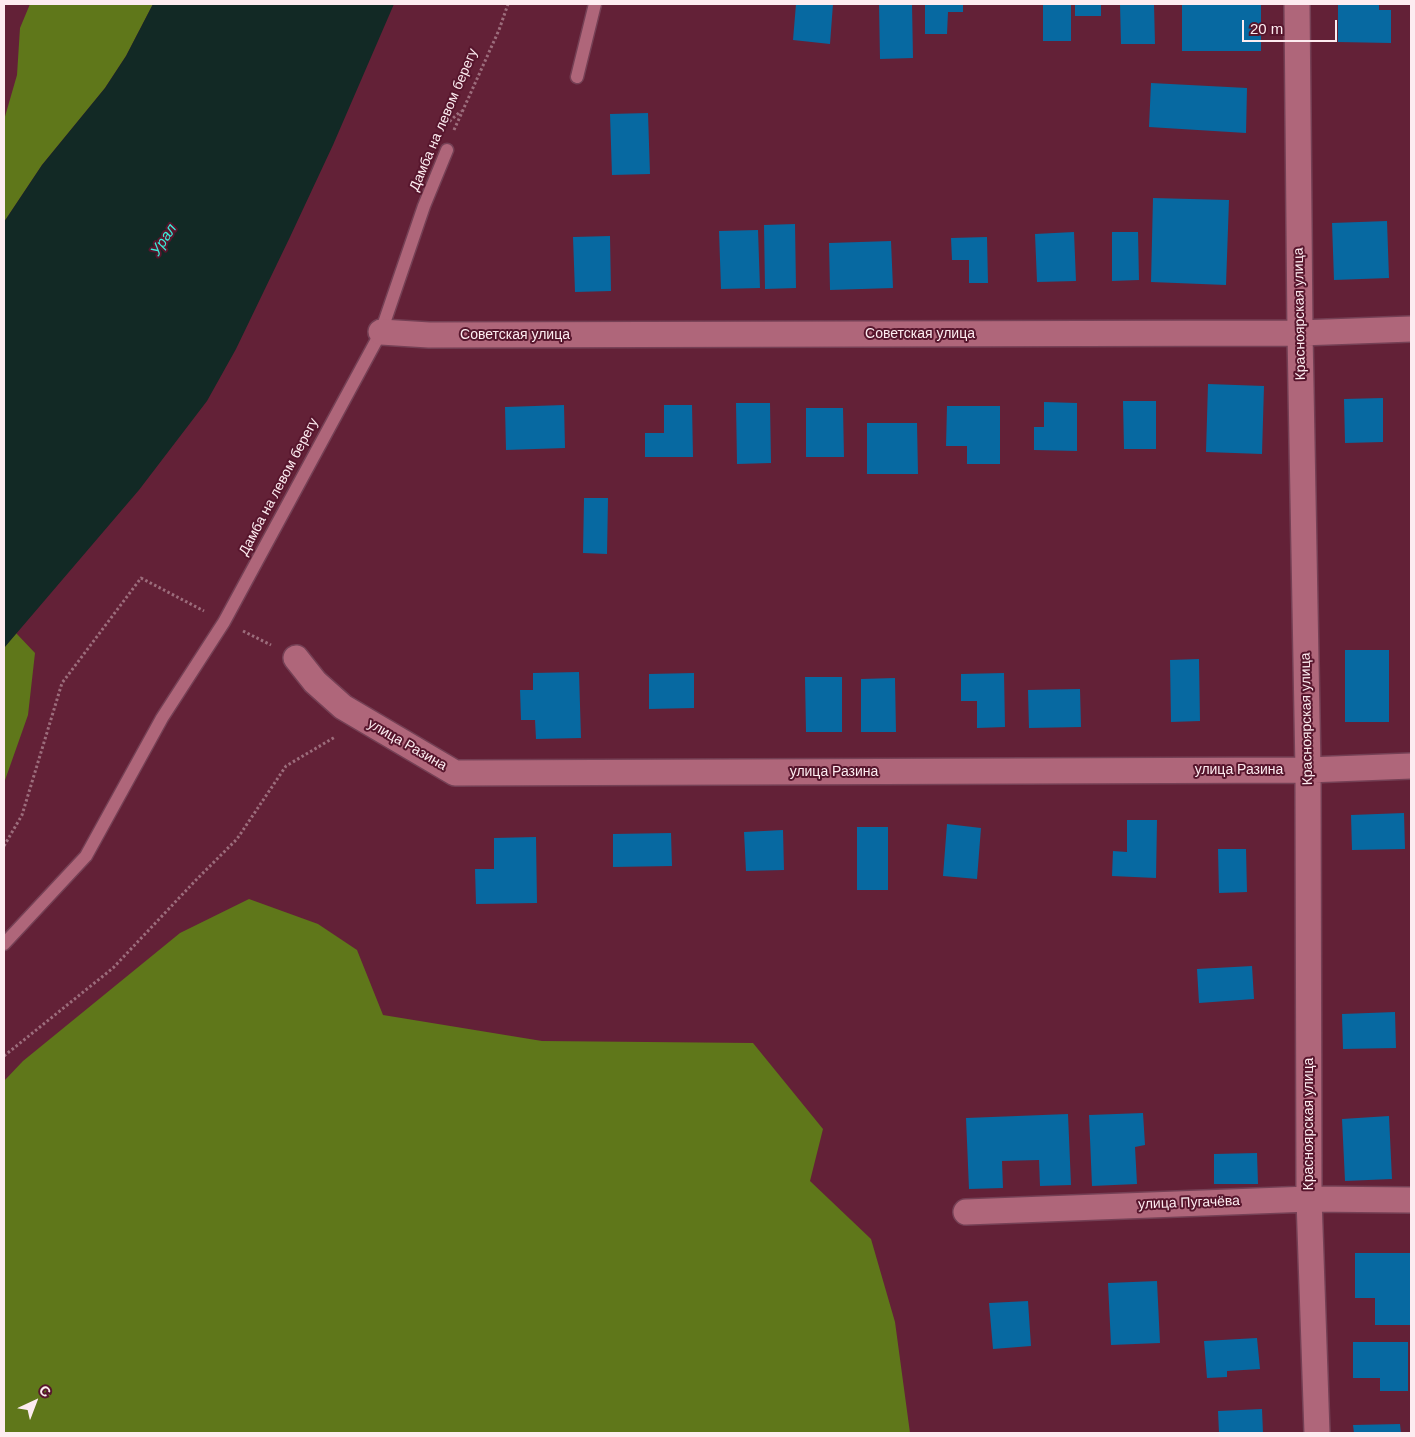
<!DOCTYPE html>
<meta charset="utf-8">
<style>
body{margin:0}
#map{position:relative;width:1415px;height:1437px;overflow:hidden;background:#632137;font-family:Helvetica,sans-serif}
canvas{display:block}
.frame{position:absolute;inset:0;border:5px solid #fdecf0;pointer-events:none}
.north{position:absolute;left:10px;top:1377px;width:50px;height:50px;-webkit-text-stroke:4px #57162d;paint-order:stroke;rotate:43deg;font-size:14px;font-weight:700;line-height:20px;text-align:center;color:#fdecf0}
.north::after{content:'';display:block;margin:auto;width:18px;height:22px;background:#fdecf0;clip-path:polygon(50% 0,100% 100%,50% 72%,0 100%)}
.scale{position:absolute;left:1242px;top:20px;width:95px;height:22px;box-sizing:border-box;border:2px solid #fdecf0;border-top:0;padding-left:6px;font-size:15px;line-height:18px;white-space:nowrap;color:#fdecf0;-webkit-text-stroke:4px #57162d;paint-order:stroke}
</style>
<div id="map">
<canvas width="1415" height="1437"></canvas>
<div class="frame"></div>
<div class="north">С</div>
<div class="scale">20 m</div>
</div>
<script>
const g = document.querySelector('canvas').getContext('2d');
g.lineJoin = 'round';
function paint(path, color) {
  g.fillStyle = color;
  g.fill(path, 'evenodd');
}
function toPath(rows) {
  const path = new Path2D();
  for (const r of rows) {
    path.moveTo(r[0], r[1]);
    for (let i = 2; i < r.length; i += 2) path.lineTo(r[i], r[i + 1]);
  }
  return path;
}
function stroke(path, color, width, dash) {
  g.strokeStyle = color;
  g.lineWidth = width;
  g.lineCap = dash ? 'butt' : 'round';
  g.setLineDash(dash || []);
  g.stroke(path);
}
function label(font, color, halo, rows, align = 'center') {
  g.font = font + ' Helvetica,sans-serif';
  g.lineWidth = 4;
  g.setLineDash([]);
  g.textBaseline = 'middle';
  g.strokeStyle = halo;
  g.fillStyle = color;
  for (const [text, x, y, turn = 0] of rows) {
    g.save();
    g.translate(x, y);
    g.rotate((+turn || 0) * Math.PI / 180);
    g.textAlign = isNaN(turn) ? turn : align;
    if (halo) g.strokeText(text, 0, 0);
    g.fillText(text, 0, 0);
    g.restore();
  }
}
const forest = toPath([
 [30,4,153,4,126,56,105,88,42,165,4,222,4,120,17,75,20,28],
 [16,633,35,653,28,715,4,783,4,648],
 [249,899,318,924,357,950,383,1015,542,1041,753,1043,823,1129,810,1181,871,1239,895,1322,910,1433,4,1433,4,1081,23,1061,180,933]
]);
const water = toPath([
 [153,4,394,4,333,145,290,237,236,349,207,401,139,490,4,648,4,222,42,165,105,88,126,56]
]);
const building = toPath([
 [796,4,833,4,830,44,793,40],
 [879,4,912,4,913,58,880,59],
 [925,4,963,4,963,12,948,12,947,34,925,34],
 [1043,4,1071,4,1071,41,1043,41],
 [1075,4,1101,4,1101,16,1075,16],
 [1120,4,1154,4,1155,44,1121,44],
 [1182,4,1261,4,1261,51,1182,51],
 [1338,4,1379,4,1379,10,1391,10,1391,43,1338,42],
 [1151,83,1247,88,1246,133,1149,127],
 [648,113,650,174,612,175,610,114],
 [1153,198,1229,200,1226,285,1151,282],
 [1387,221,1389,278,1334,280,1332,223],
 [795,224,796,288,765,289,764,225],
 [758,230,760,288,721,289,719,231],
 [1074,232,1076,281,1037,282,1035,234],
 [1112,232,1138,232,1139,280,1112,281],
 [610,236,611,291,575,292,573,237],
 [987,237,988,283,969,283,969,260,952,260,951,238],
 [891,241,893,288,830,290,829,243],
 [1208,384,1264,386,1262,454,1206,452],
 [1383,398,1383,442,1345,443,1344,399],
 [1123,401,1156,401,1156,449,1124,449],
 [1044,402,1077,403,1077,451,1034,450,1034,427,1044,427],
 [736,403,770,403,771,463,737,464],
 [564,405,565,448,506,450,505,407],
 [664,405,692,405,693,457,645,457,645,433,664,433],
 [947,406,1000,406,1000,464,967,464,967,446,946,446],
 [806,408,843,408,844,457,806,457],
 [867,423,917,423,918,474,867,474],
 [584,498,608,498,607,554,583,553],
 [1345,650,1389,650,1389,722,1345,722],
 [1199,659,1200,721,1171,722,1170,660],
 [579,672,581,738,536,739,535,720,521,720,520,690,533,690,533,673],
 [694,673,694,708,649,709,649,674],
 [1004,673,1005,727,977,728,977,701,961,701,961,674],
 [805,677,842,677,842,732,806,732],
 [895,678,896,732,861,732,861,679],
 [1080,689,1081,727,1029,728,1028,690],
 [1404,813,1405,849,1352,850,1351,815],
 [1127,820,1157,820,1156,878,1112,876,1113,851,1127,852],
 [947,824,981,828,977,879,943,876],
 [857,827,888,827,888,890,857,890],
 [783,830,784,870,746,871,744,832],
 [671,833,672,866,613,867,613,834],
 [536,837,537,903,476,904,475,869,494,869,494,838],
 [1218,849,1246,849,1247,892,1219,893],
 [1252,966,1254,999,1199,1003,1197,969],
 [1395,1012,1396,1048,1343,1049,1342,1014],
 [1143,1113,1145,1145,1135,1147,1137,1184,1092,1186,1089,1115],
 [1068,1114,1071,1185,1040,1186,1039,1160,1002,1161,1003,1188,969,1189,966,1118],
 [1389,1116,1392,1179,1345,1181,1342,1119],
 [1257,1153,1258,1184,1214,1184,1214,1154],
 [1355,1253,1411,1253,1411,1325,1375,1325,1375,1298,1355,1298],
 [1157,1281,1160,1343,1111,1345,1108,1283],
 [1028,1301,1031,1346,993,1349,989,1303],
 [1257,1338,1260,1369,1227,1371,1227,1377,1207,1378,1204,1341],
 [1353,1342,1408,1342,1408,1391,1380,1391,1380,1378,1353,1378],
 [1262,1409,1263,1433,1219,1433,1218,1411],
 [1400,1424,1401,1433,1354,1433,1353,1425]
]);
const path = toPath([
 [442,128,461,111],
 [454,130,499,30,508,4],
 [243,631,271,645],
 [4,846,22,815,62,683,141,578,204,611],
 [4,1056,113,968,196,880,237,839,286,766,335,737]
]);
const lane = toPath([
 [577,77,595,4],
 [4,944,86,856,162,718,224,622,381,332,424,206,447,150]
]);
const street = toPath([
 [1297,4,1300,333,1308,770,1309,1199,1317,1433],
 [381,332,429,335,1300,333,1411,329],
 [296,658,315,682,343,707,455,773,1308,770,1411,766],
 [966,1212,1309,1199,1411,1200]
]);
const streetNames = [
 ["Дамба на левом берегу",444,120,-67],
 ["Красноярская улица",1300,314,-91],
 ["Советская улица",920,334],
 ["Советская улица",515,335],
 ["Дамба на левом берегу",279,487,-62],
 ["Красноярская улица",1307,719,-91],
 ["улица Разина",407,745,30],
 ["улица Разина",1239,770],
 ["улица Разина",834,772],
 ["Красноярская улица",1309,1124,-90],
 ["улица Пугачёва",1189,1203,-2]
];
const waterNames = [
 ["Урал",164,240,-57]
];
paint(forest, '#5f771a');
paint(water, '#122925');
paint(building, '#0769a1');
stroke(lane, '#754055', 15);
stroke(street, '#754055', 28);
stroke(path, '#9c6d7c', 3, [2.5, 2.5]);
stroke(lane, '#af667a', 12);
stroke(street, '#af667a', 25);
label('14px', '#fdecf0', '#57162d', streetNames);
label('italic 15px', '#39efda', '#57162d', waterNames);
</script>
